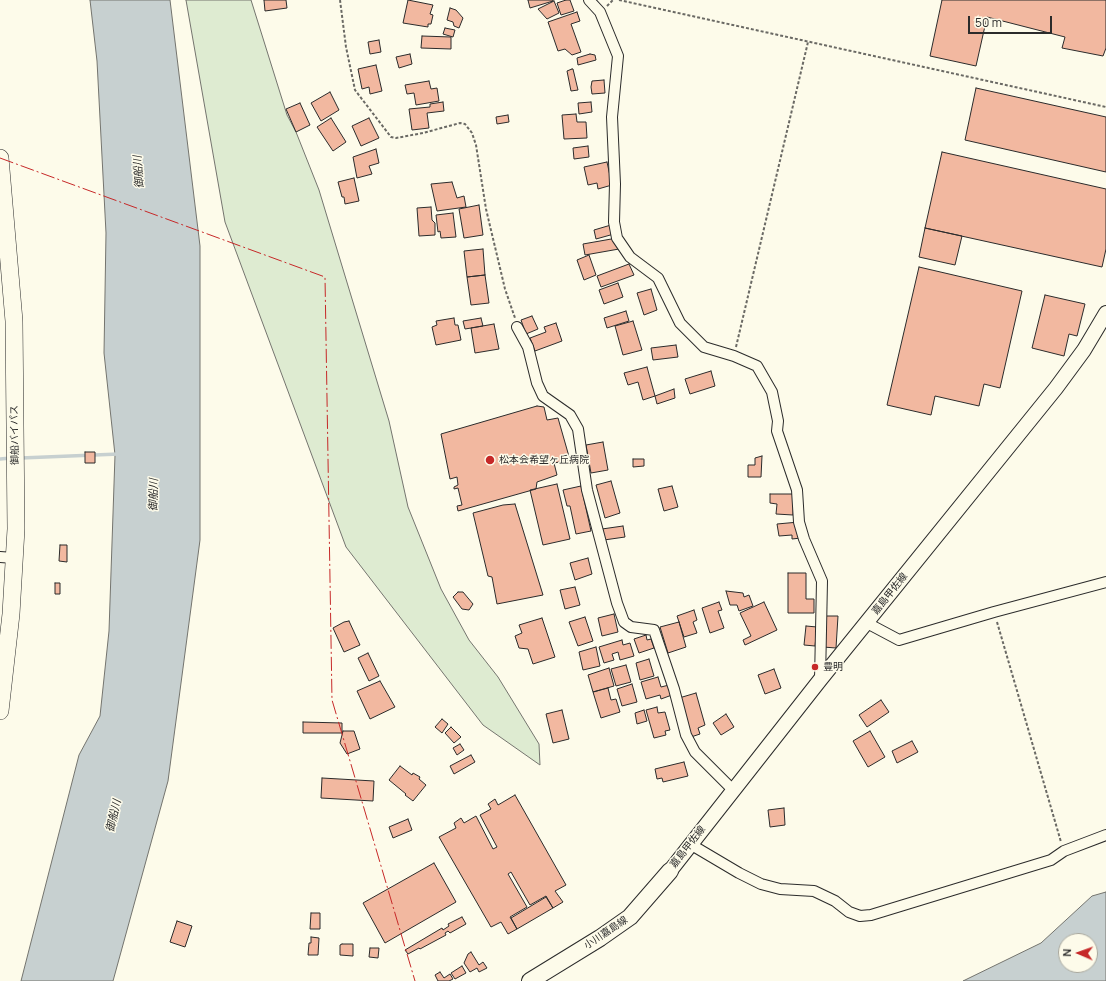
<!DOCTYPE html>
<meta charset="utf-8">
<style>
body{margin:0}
#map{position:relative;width:1106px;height:981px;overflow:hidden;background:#fdfbea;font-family:Manrope,sans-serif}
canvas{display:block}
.north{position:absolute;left:1058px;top:933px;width:40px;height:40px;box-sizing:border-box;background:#fdfbea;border:1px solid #a9a89e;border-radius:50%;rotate:272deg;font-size:11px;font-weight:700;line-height:16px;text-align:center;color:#2b2b2b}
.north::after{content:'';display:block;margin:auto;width:14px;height:18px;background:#c62828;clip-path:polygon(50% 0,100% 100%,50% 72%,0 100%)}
.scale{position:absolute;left:968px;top:16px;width:84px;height:18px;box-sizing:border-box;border:2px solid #2b2b2b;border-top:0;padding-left:5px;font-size:12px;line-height:14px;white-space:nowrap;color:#2b2b2b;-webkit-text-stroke:3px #fdfbea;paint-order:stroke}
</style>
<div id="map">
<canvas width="1106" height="981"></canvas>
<div class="north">N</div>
<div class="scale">50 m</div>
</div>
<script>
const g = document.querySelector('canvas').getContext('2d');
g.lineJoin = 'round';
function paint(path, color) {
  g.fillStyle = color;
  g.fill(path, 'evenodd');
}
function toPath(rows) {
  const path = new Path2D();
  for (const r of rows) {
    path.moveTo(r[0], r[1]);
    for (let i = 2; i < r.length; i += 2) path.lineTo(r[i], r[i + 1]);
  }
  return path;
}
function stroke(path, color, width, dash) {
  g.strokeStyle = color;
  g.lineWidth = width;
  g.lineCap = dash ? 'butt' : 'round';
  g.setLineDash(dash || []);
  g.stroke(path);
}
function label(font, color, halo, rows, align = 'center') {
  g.font = font + ' Manrope,"Noto Sans JP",sans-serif';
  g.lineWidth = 3;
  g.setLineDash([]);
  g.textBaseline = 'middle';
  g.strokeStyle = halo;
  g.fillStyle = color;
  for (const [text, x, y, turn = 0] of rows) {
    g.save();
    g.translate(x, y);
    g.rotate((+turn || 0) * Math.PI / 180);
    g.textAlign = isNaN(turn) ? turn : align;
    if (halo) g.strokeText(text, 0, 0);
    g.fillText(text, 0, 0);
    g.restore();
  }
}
const green = toPath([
 [186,0,251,0,287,115,296,132,319,190,389,421,408,507,441,589,469,640,498,677,539,744,540,765,483,725,346,547,225,222,186,0]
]);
const water = toPath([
 [90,0,170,0,200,246,200,540,168,781,113,981,21,981,79,755,100,716,109,631,115,455,104,353,106,233,97,61,90,0],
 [1106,892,1106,981,963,981,1041,943,1092,896,1106,892],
 [1066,941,1090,941,1090,965,1066,965,1066,941]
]);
const stream = toPath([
 [21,458,119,454],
 [0,459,11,458]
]);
const building = toPath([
 [264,0,286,0,287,8,265,11,264,0],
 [408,0,433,5,430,14,433,15,431,24,428,24,428,27,403,23,408,0],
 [528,0,553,0,553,1,530,8,528,0],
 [566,0,570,0,574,11,561,15,557,3,566,0],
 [942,0,1106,0,1106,48,1103,56,1062,48,1065,37,987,17,976,66,930,56,942,0],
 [554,1,559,13,547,19,538,9,554,1],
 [450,8,456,10,463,18,459,28,454,26,453,22,447,20,450,8],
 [577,12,580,21,571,24,581,52,572,55,565,49,558,51,548,22,577,12],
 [445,28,455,30,453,37,443,34,445,28],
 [422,36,451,37,451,49,421,48,422,36],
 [379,40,381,52,370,54,368,42,379,40],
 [410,54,412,64,399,68,396,57,410,54],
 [590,54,595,55,596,60,578,65,577,58,590,54],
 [376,65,382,91,370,94,369,87,362,89,358,69,376,65],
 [572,69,573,69,578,90,571,91,567,71,572,69],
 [604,80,605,93,592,94,591,87,592,81,604,80],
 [429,81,431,89,437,88,439,101,416,105,414,93,407,94,405,85,429,81],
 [976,88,1106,117,1106,172,965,140,976,88],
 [330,92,339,110,321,121,311,103,330,92],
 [443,102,444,111,427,113,429,128,412,130,409,109,430,107,430,104,443,102],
 [591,102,592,112,579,114,578,103,591,102],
 [300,103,310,125,296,132,286,109,300,103],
 [576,114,577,122,586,122,587,138,564,139,562,115,576,114],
 [508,115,509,122,497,124,496,117,508,115],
 [331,118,346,142,333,151,317,127,331,118],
 [369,118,379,138,361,146,352,126,369,118],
 [588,146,589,157,574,159,573,148,588,146],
 [376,149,379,163,369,166,372,174,357,178,353,157,376,149],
 [942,152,1106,189,1106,249,1102,267,925,228,942,152],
 [607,162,612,185,598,189,597,183,588,185,584,167,607,162],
 [354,178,359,201,345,204,344,197,342,197,338,182,354,178],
 [452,182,457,198,464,196,466,207,437,211,431,184,452,182],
 [479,205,483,235,464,238,459,209,479,205],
 [431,207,432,220,435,223,435,235,419,236,417,208,431,207],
 [453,213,456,237,441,238,440,231,438,232,436,215,453,213],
 [611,225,614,234,596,239,594,230,611,225],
 [925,228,962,236,955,265,919,257,925,228],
 [617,238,619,249,585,255,583,244,617,238],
 [483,249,485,275,467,277,464,251,483,249],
 [589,255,596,275,584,280,577,260,589,255],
 [629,264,634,275,601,287,597,276,629,264],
 [919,267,1022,291,1000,388,984,384,979,406,935,396,931,415,887,405,919,267],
 [485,275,489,303,471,305,467,277,485,275],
 [618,283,623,297,604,304,599,290,618,283],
 [651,289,657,310,644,315,637,293,651,289],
 [1045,295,1085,304,1077,336,1069,334,1064,356,1032,348,1045,295],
 [626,311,629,321,607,328,604,318,626,311],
 [532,316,538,329,526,334,521,320,532,316],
 [454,318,455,325,458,325,461,340,436,345,432,327,437,325,436,321,454,318],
 [481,318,483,326,465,329,463,321,481,318],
 [633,321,642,350,623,355,615,326,633,321],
 [556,323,562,341,535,351,530,338,546,332,544,327,556,323],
 [494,324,499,349,475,353,471,328,494,324],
 [676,345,678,357,653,360,651,348,676,345],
 [647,367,655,396,643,400,638,382,628,385,624,373,647,367],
 [711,371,715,386,690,394,685,379,711,371],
 [674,389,675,398,657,404,655,396,674,389],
 [537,406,544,407,547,420,558,418,570,460,554,463,557,475,537,482,536,489,458,511,457,506,462,505,458,488,454,489,454,487,458,485,457,477,450,479,441,434,537,406],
 [603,442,608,470,591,473,586,445,603,442],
 [85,452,95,452,95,463,85,463,85,452],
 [762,456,761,477,748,477,748,465,755,465,755,458,762,456],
 [633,459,644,459,644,466,633,467,633,459],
 [611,481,620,513,605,518,596,485,611,481],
 [557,484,570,539,543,545,530,490,557,484],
 [581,486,591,531,576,534,570,506,567,506,563,490,581,486],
 [672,486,678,507,664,511,658,489,672,486],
 [770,494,794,494,793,515,776,514,777,504,770,503,770,494],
 [515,504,543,595,497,604,492,577,488,576,473,513,503,505,515,504],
 [799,522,801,538,792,539,792,535,779,536,777,524,799,522],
 [623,526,625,537,604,540,602,529,623,526],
 [60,545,67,545,67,562,59,561,60,545],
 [588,558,592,574,575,580,570,563,588,558],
 [788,573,806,573,806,599,814,599,814,613,788,613,788,573],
 [55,583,60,583,60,594,55,594,55,583],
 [575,587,580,605,565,609,560,590,575,587],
 [726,591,743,593,744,597,749,595,753,606,739,611,737,605,730,605,726,591],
 [458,592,463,592,473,604,469,610,462,609,453,597,458,592],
 [719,602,722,610,718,611,724,628,710,633,702,608,719,602],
 [764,602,777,630,745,645,743,640,751,636,740,613,764,602],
 [694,610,697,620,693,622,697,633,684,637,677,616,694,610],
 [614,614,618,632,602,636,598,618,614,614],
 [825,616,838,616,836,648,823,647,825,616],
 [585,617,593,641,578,646,569,622,585,617],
 [542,618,555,657,533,664,528,649,519,648,515,636,522,633,519,625,542,618],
 [349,621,360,645,344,652,333,628,344,622,349,621],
 [679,622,686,647,668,653,660,627,679,622],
 [806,626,817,627,815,646,804,645,806,626],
 [646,635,647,640,651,639,654,648,639,653,634,639,646,635],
 [622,640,623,645,630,643,634,656,620,660,618,652,612,654,614,660,604,663,599,647,622,640],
 [596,647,600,666,583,670,579,652,596,647],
 [368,653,379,676,369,681,358,658,368,653],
 [649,659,654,676,640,680,636,663,649,659],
 [626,665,631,682,616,686,611,669,626,665],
 [609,668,614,686,593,692,588,675,609,668],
 [774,669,781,688,765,694,758,675,774,669],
 [658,677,661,687,669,685,672,695,661,699,660,695,646,699,641,682,658,677],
 [380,681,395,707,370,719,357,691,380,681],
 [632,684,637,702,622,706,617,689,632,684],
 [608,688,611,700,616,699,620,712,601,718,593,692,608,688],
 [696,693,705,725,698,728,700,734,691,737,679,698,696,693],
 [881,700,889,712,867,727,859,715,881,700],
 [657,707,658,713,665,712,670,730,665,731,666,735,654,738,646,710,657,707],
 [562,710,569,739,553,743,546,714,562,710],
 [644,710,647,721,637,724,635,713,644,710],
 [726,714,734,727,721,735,713,723,726,714],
 [442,719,448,724,442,733,435,727,442,719],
 [303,722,342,723,342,733,303,733,303,722],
 [451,727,461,737,454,743,445,733,451,727],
 [343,731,354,731,360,749,347,754,340,743,343,731],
 [870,731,885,757,868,767,853,741,870,731],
 [912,741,918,752,897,763,892,751,912,741],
 [460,744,464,750,457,755,453,748,460,744],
 [471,755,475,762,454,774,450,766,471,755],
 [684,762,688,776,663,782,662,778,657,779,655,769,684,762],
 [400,766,412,775,413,773,420,777,419,779,426,785,413,801,405,795,406,794,389,780,400,766],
 [322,778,374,781,373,801,321,798,322,778],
 [515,795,566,885,555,891,563,902,553,908,546,896,530,905,511,872,508,874,527,907,510,917,517,929,508,934,501,922,491,927,439,837,456,828,454,823,461,818,464,823,476,816,493,849,497,847,480,815,491,809,488,804,495,799,498,805,515,795],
 [784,808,785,825,770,827,768,810,784,808],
 [408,819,412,830,393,838,389,827,408,819],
 [434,863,456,902,385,943,363,903,434,863],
 [546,897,553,908,517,929,511,918,546,897],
 [311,913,320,913,320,929,310,929,311,913],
 [462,917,466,924,450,933,448,931,445,933,446,935,420,949,419,948,408,954,405,950,442,928,443,930,449,926,448,924,462,917],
 [177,921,192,926,185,947,170,942,177,921],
 [311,937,319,938,318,955,308,955,309,943,311,943,311,937],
 [342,944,353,944,353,956,340,955,340,945,342,944],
 [370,948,379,948,378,958,369,957,370,948],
 [471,952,479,965,483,962,487,968,479,972,477,968,470,972,464,963,468,954,471,952],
 [462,966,466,973,455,979,451,973,462,966],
 [440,972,444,978,450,974,453,979,449,981,438,981,435,975,440,972]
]);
const path = toPath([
 [340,0,346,47,355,90,391,137,396,138,423,133,460,123,465,124,472,133,476,145,486,209,505,289,515,318],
 [619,0,1106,107],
 [607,6,613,0],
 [736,347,808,42],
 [997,622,1061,842]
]);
const minor = toPath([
 [589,0,600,12,618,56,612,117,615,184,614,222,617,238,630,257,658,278,680,323,704,347,734,356,757,366,772,392,778,421,777,431,797,490,799,522,804,539,822,581,820,680],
 [517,327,528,347,537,383,543,396,570,415,578,429,587,490,617,603,624,622,631,627,654,630,674,689,686,735,695,752,733,790],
 [0,557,14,558],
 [867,623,899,640,994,612,1106,582],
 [690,844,739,873,761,884,780,889,814,891,835,901,849,912,860,916,871,915,1051,860,1064,851,1106,835]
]);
const secondary = toPath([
 [670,871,820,680,1056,388,1084,350,1106,313]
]);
const primary = toPath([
 [530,981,600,938,630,917,670,871]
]);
const trunk = toPath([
 [0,158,14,321,16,529,11,614,0,711]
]);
const power = toPath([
 [0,158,325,277,332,700,415,981]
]);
const markers = [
 [490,460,5,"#c62828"],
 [815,667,4,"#c62828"]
];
const streetNames = [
 ["御船バイパス",15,435,-91],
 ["嘉島甲佐線",890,594,-51],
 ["嘉島甲佐線",688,847,-52],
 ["小川嘉島線",606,933,-34]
];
const poiNames = [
 ["松本会希望ヶ丘病院",499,460],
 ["豊明",823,667]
];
const waterNames = [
 ["御船川",139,172,-94],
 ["御船川",154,495,-89],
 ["御船川",114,816,-77]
];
paint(green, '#deebd1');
stroke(green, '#74746e', 1);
paint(water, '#c7d0d0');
stroke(water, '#74746e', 1);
stroke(stream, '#c7d0d0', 3.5);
paint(building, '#f2b8a0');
stroke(building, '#2b2b2b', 1);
stroke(minor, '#2b2b2b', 12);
stroke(secondary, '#2b2b2b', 16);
stroke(primary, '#2b2b2b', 18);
stroke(trunk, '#2b2b2b', 18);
stroke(path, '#6a6964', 2, [3, 2]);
stroke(minor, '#fdfbea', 10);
stroke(secondary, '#fdfbea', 14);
stroke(primary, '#fdfbea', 16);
stroke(trunk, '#fdfbea', 17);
stroke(power, '#c62828', 1, [14, 3, 2, 3]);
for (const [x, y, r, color] of markers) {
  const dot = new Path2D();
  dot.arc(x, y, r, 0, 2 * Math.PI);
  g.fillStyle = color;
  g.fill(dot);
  stroke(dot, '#fdfbea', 1.5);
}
label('10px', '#2b2b2b', '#fdfbea', streetNames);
label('10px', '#2b2b2b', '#fdfbea', poiNames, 'left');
label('italic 11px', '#2b2b2b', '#fdfbea', waterNames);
</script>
